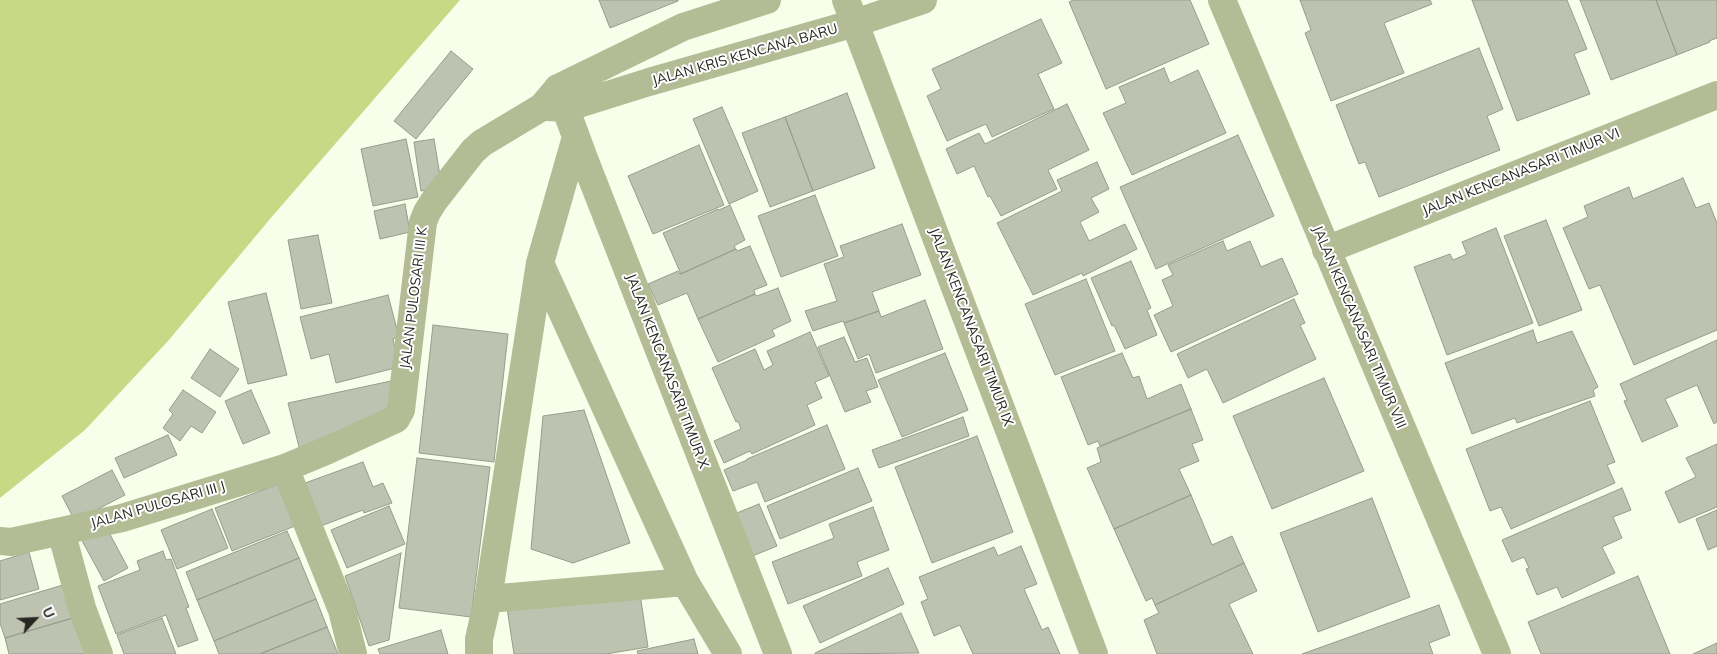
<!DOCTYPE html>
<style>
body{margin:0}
#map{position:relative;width:1717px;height:654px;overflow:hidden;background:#f9feeb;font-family:Mulish,sans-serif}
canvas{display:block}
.north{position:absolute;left:10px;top:594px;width:50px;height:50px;-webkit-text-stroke:4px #fff;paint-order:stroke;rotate:65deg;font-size:14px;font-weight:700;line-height:20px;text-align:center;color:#252720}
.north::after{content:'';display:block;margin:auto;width:18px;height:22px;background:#252720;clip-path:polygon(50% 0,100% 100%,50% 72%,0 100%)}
</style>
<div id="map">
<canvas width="1717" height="654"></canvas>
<div class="north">U</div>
</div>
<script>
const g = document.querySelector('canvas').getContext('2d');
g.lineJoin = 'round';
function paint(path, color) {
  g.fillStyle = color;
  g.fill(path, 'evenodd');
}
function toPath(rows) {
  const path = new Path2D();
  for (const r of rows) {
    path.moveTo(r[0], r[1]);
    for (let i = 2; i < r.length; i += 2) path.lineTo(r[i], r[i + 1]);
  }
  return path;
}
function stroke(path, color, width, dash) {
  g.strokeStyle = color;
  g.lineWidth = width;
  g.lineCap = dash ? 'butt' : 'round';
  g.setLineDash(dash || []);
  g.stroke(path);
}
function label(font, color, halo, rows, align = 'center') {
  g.font = font + ' Mulish,sans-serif';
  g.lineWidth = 4;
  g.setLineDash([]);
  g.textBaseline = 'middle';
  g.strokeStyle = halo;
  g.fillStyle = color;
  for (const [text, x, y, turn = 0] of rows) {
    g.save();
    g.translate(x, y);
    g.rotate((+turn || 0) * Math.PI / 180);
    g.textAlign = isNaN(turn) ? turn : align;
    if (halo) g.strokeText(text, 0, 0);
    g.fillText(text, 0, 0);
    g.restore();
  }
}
const green = toPath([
 [0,0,460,0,270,219,168,341,85,430,0,498]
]);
const building = toPath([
 [599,0,678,0,678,1,610,28,599,0],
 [1073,0,1190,0,1209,44,1106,89,1069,2,1073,0],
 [1300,0,1430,0,1432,4,1384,23,1404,73,1331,101,1305,33,1311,30,1300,0],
 [1472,0,1567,0,1587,49,1574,54,1590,94,1517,121,1472,0],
 [1580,0,1656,0,1677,55,1611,80,1580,0],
 [1656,0,1717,0,1717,38,1709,41,1710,42,1677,55,1656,0],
 [1041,19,1062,63,1038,74,1054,109,992,137,986,124,947,141,927,96,941,89,932,69,1041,19],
 [1479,48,1503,109,1487,116,1500,150,1379,197,1365,162,1359,164,1336,105,1479,48],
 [451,51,473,69,416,139,394,121,451,51],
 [1164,68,1170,83,1198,70,1226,133,1132,175,1103,113,1126,103,1119,87,1164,68],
 [847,93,875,168,813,191,785,117,847,93],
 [1067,104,1089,150,1048,170,1057,189,1001,216,990,196,988,197,974,166,957,174,946,149,979,133,985,144,1067,104],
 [722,107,758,191,729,204,693,119,722,107],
 [785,117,813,191,770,207,742,133,785,117],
 [1238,135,1274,216,1156,269,1120,187,1238,135],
 [406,139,418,197,373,206,361,149,406,139],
 [434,139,442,188,421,191,414,142,434,139],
 [699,145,724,205,653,234,628,176,699,145],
 [1097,162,1109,189,1091,198,1099,212,1080,222,1089,241,1125,224,1137,249,1083,276,1082,273,1033,295,997,223,1062,191,1057,180,1097,162],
 [1683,178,1696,208,1709,203,1717,223,1717,330,1634,365,1600,285,1589,289,1563,228,1588,217,1584,206,1629,187,1633,199,1683,178],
 [815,195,838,256,781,277,758,216,815,195],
 [405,204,410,232,380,239,374,211,405,204],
 [730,205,745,240,734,246,736,249,681,274,663,233,718,209,719,210,730,205],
 [1546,220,1582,310,1539,326,1504,236,1546,220],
 [902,224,921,275,872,292,879,311,844,323,843,321,813,331,805,311,837,301,824,264,844,257,840,246,902,224],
 [1496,228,1533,323,1447,355,1414,267,1450,254,1453,260,1467,254,1462,242,1496,228],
 [318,235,332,303,301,309,288,240,318,235],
 [1223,241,1227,251,1250,241,1261,267,1282,258,1298,294,1171,352,1154,315,1173,306,1162,280,1173,275,1168,265,1223,241],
 [750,246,767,285,754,290,755,294,698,319,687,293,658,305,648,284,678,271,680,274,736,249,737,251,750,246],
 [1131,261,1151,308,1147,310,1157,335,1125,349,1114,325,1112,326,1091,278,1131,261],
 [1086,279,1115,351,1055,375,1025,304,1086,279],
 [778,288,791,321,772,330,775,336,718,362,698,319,755,294,757,296,778,288],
 [266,293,287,375,248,384,228,302,266,293],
 [388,295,399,337,393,339,399,367,336,383,329,354,311,359,300,317,388,295],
 [1294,299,1305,323,1300,325,1316,359,1223,403,1207,369,1188,378,1177,354,1294,299],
 [925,300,943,349,876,373,869,354,858,359,844,323,879,311,881,317,925,300],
 [433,325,508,334,494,462,419,453,433,325],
 [1533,330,1537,343,1572,331,1598,387,1593,390,1595,396,1517,423,1515,418,1472,434,1445,363,1533,330],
 [810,332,829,376,815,382,822,398,807,405,815,425,752,454,750,451,724,463,714,441,741,429,738,421,736,422,712,368,755,349,764,370,773,365,767,351,810,332],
 [844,337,855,362,867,358,878,387,866,391,871,402,845,412,818,347,844,337],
 [1717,340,1717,422,1714,424,1697,385,1665,399,1678,426,1642,442,1624,401,1627,400,1620,384,1717,340],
 [210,349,239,369,220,397,191,378,210,349],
 [945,353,968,410,902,437,878,380,945,353],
 [1122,353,1133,378,1139,376,1147,399,1181,384,1191,409,1100,446,1098,441,1088,445,1061,377,1122,353],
 [1324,378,1364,471,1272,509,1233,416,1324,378],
 [391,381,398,414,301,455,288,403,391,381],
 [183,390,216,412,202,433,191,426,180,441,163,428,173,414,169,410,183,390],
 [251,390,270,433,243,444,225,401,251,390],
 [1590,401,1615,462,1607,465,1615,483,1511,529,1501,507,1490,511,1466,449,1590,401],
 [1191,409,1203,440,1192,444,1199,461,1179,469,1191,495,1114,529,1087,468,1101,462,1097,448,1191,409],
 [584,410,630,543,573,563,531,549,543,416,584,410],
 [963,417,969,436,879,468,872,450,963,417],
 [827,425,845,469,765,502,757,482,733,491,724,470,747,460,747,459,827,425],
 [168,435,177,455,124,478,115,458,168,435],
 [977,436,1013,532,932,563,895,467,977,436],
 [1717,444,1717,507,1679,523,1665,492,1696,477,1686,458,1717,444],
 [417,458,490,467,471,617,399,608,417,458],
 [363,462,373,487,383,483,392,503,364,513,363,510,321,526,305,483,363,462],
 [858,468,872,501,780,539,767,506,858,468],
 [112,470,125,495,75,521,62,496,112,470],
 [284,482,300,524,232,551,215,508,284,482],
 [1622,488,1631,510,1613,517,1622,538,1602,547,1615,573,1562,598,1557,587,1537,595,1526,569,1529,568,1524,557,1512,562,1502,540,1622,488],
 [1191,495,1212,545,1232,536,1244,563,1155,605,1152,598,1146,601,1114,529,1191,495],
 [1372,498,1410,597,1318,632,1280,533,1372,498],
 [759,504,777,546,750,557,732,515,759,504],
 [389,506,405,544,347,568,331,530,389,506],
 [873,507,889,550,857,562,862,576,788,604,772,562,834,538,829,524,873,507],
 [212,509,228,548,177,569,161,530,212,509],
 [1717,510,1717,546,1708,550,1696,519,1717,510],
 [105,525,128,568,104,581,81,539,105,525],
 [287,531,299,558,197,600,186,572,287,531],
 [1021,546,1037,584,1024,589,1042,630,1048,627,1060,654,973,654,960,625,934,636,921,602,928,599,919,577,994,547,998,556,1021,546],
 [163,551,166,560,171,559,189,607,186,608,198,640,178,647,166,615,116,634,98,586,140,570,137,561,163,551],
 [29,552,39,589,0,600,0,561,29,552],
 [401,553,389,640,369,646,345,576,401,553],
 [299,558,316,599,214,641,197,600,299,558],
 [1244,563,1257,591,1229,604,1253,654,1157,654,1144,620,1159,613,1155,605,1244,563],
 [888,568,904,604,820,643,803,606,888,568],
 [1638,576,1670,654,1541,654,1528,622,1638,576],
 [66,584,76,617,5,638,0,623,0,604,66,584],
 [639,587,648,647,606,654,514,654,507,608,639,587],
 [316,599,327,627,260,654,219,654,214,641,316,599],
 [1439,605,1450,635,1429,643,1433,654,1302,654,1439,605],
 [901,613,919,653,815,654,815,653,901,613],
 [76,617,87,654,9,654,5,638,76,617],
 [162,618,176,654,124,654,117,635,162,618],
 [327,627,338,654,260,654,327,627],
 [441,630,448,654,380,654,378,649,441,630],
 [694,639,698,654,638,654,637,651,694,639],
 [1717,643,1717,654,1693,654,1717,643]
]);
const minor = toPath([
 [846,0,1094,654],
 [1222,0,1497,654],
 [558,88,585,161,778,654],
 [548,107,566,108,649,82,855,23,923,0],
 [1326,250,1717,95],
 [540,263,685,582,728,654],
 [285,468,342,610,353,654],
 [61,531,82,608,99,654],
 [0,541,11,542,122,518,285,468,328,450,396,419,401,410,423,222,427,212,434,201,473,151,482,143,542,107,558,88,683,27,767,0],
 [488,599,685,582],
 [479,654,479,639,488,599,540,263,576,137]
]);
const streetNames = [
 ["JALAN KRIS KENCANA BARU",745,55,-16],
 ["JALAN KENCANASARI TIMUR VI",1521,172,-22],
 ["JALAN PULOSARI III K",414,298,-83],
 ["JALAN KENCANASARI TIMUR IX",971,327,69],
 ["JALAN KENCANASARI TIMUR VIII",1359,327,67],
 ["JALAN KENCANASARI TIMUR X",667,371,69],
 ["JALAN PULOSARI III J",158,505,-16]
];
paint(green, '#c8d986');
paint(building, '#bec2b1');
stroke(building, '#989c8b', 1);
stroke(minor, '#b3bc95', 28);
label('14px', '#252720', '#fff', streetNames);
</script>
